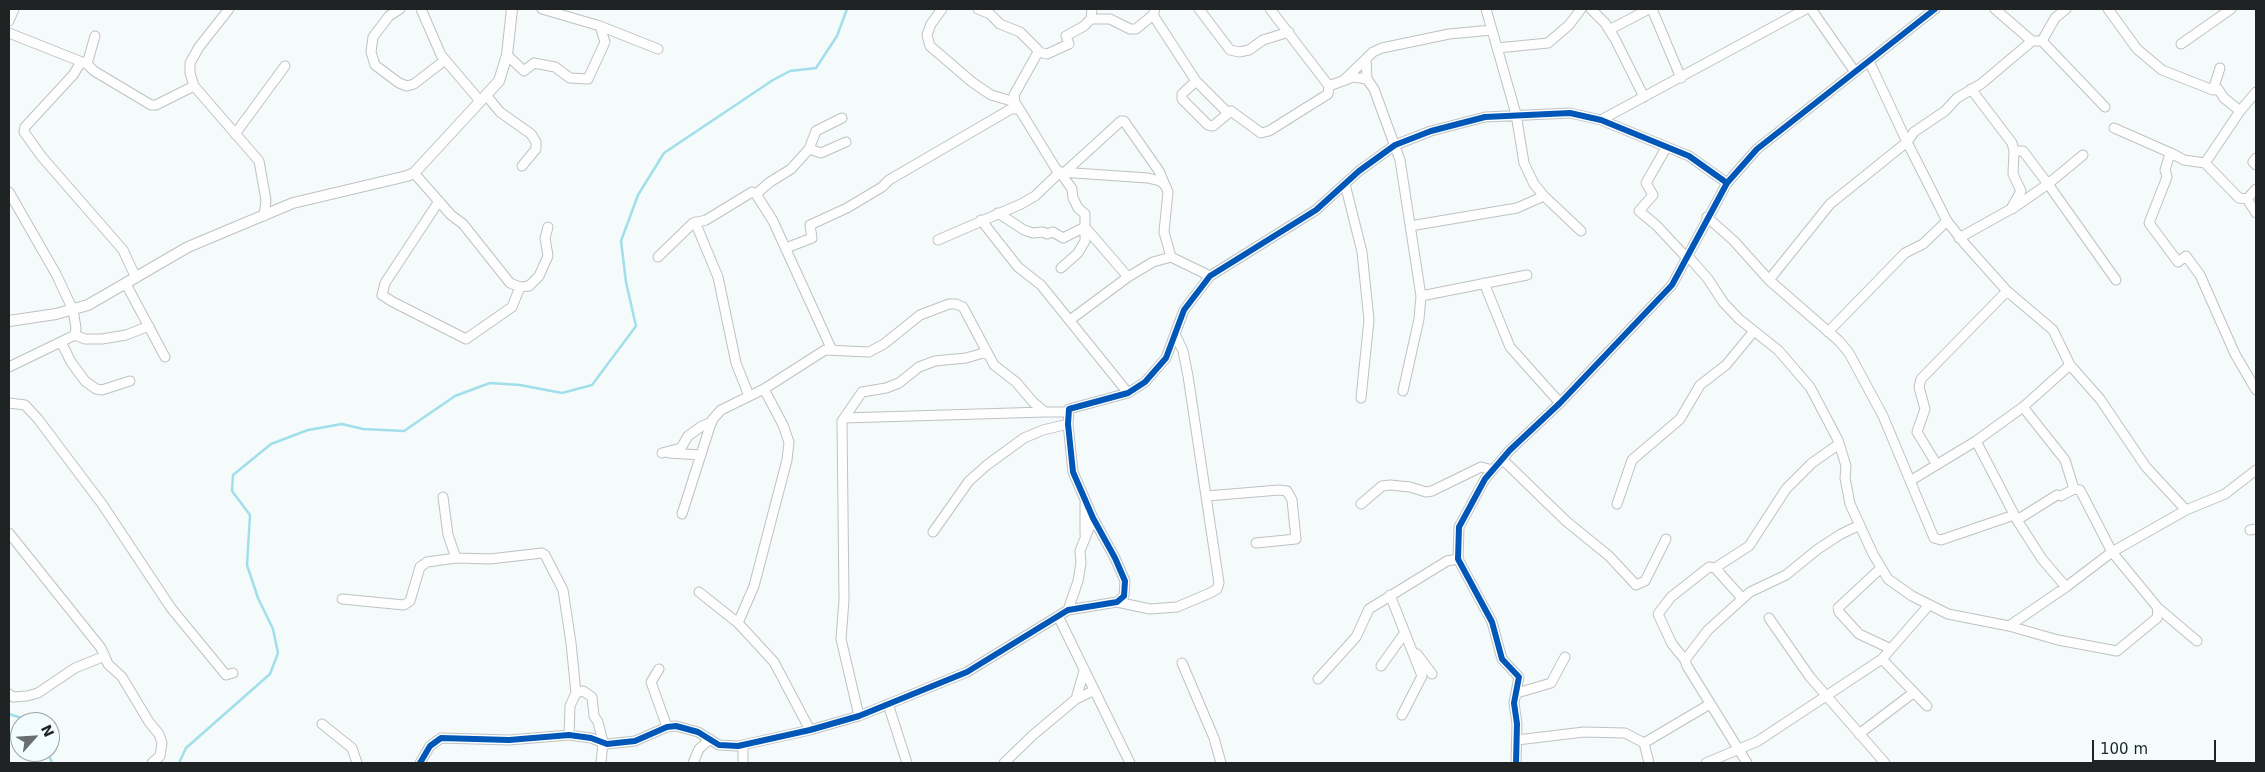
<!DOCTYPE html>
<style>
body{margin:0}
#map{position:relative;width:2265px;height:772px;overflow:hidden;background:#f5fafb;font-family:"DejaVu Sans",sans-serif}
canvas{display:block}
.frame{position:absolute;inset:0;border:10px solid #1f2324;pointer-events:none}
.north{position:absolute;left:10px;top:712px;width:50px;height:50px;box-sizing:border-box;background:#f2fcfe;border:1px solid #9ea5a7;border-radius:50%;rotate:64deg;font-size:14px;font-weight:700;line-height:20px;text-align:center;color:#1f2324}
.north::after{content:'';display:block;margin:auto;width:18px;height:22px;background:#6a6e6f;clip-path:polygon(50% 0,100% 100%,50% 72%,0 100%)}
.scale{position:absolute;left:2092px;top:740px;width:124px;height:22px;box-sizing:border-box;border:2px solid #1f2324;border-top:0;padding-left:6px;font-size:15px;line-height:18px;white-space:nowrap;color:#1f2324;-webkit-text-stroke:4px #f2fcfe;paint-order:stroke}
</style>
<div id="map">
<canvas width="2265" height="772"></canvas>
<div class="frame"></div>
<div class="north">N</div>
<div class="scale">100 m</div>
</div>
<script>
const g = document.querySelector('canvas').getContext('2d');
g.lineJoin = 'round';
function toPath(rows) {
  const path = new Path2D();
  for (const r of rows) {
    path.moveTo(r[0], r[1]);
    for (let i = 2; i < r.length; i += 2) path.lineTo(r[i], r[i + 1]);
  }
  return path;
}
function stroke(path, color, width, dash) {
  g.strokeStyle = color;
  g.lineWidth = width;
  g.lineCap = dash ? 'butt' : 'round';
  g.setLineDash(dash || []);
  g.stroke(path);
}
const stream = toPath([
 [9,714,34,722],
 [48,752,52,763],
 [179,763,186,748,270,674,278,653,273,629,258,598,247,565,250,515,232,491,233,475,271,444,308,430,342,424,363,429,404,431,455,396,490,383,520,385,562,393,592,385,636,326,626,282,621,241,638,195,664,153,773,80,790,71,816,68,837,36,847,9]
]);
const minor = toPath([
 [229,9,199,47,190,63,190,73,194,86,259,161,266,200,264,216],
 [400,9,389,16,373,37,371,52,375,65,399,83,407,86,414,84,445,60],
 [421,9,441,55,480,101],
 [542,9,600,26,658,49],
 [942,9,931,24,927,35,930,46,972,82,991,95,1015,102],
 [978,9,990,14,1000,24,1020,32,1037,49,1038,52,1047,54,1069,44,1066,36,1084,26,1091,19,1092,9],
 [1199,9,1230,50,1239,52,1249,50,1263,40,1289,32],
 [1486,9,1516,114,1524,163,1534,184,1544,196,1581,231],
 [1591,9,1605,23,1615,39,1644,97],
 [1652,9,1681,78],
 [1811,9,1855,72],
 [1995,9,2032,41,2042,41,2105,107],
 [2108,9,2137,49,2162,70,2213,90,2218,89,2224,98,2240,111],
 [1153,15,1196,81,1227,112],
 [1091,19,1110,19,1130,29,1136,29,1153,15,1155,9],
 [9,21,14,9],
 [1609,30,1649,9],
 [9,33,87,64,94,71,151,105,156,105,194,86],
 [2042,41,2055,18,2066,9],
 [2181,44,2231,9],
 [1497,48,1548,43,1569,25,1581,9],
 [1038,52,1014,95,1015,102,1056,169,1060,172,1072,189,1073,198,1078,208,1085,214,1085,241,1078,253,1061,268],
 [507,55,524,71,534,63,555,67,570,78,588,79,605,42,600,26],
 [1366,59,1367,79,1374,89,1400,160,1421,296,1419,319,1403,391],
 [1869,61,1907,142,1947,221,1965,244,2007,291,2053,330,2070,365,2100,399,2146,467,2186,510],
 [81,62,73,75,25,127,24,132,42,157,123,250,136,278],
 [87,64,95,36],
 [1196,81,1182,94,1182,99,1208,125,1213,126,1231,111,1261,133,1269,131,1328,94,1329,86,1270,9],
 [1343,81,1373,52,1382,48,1449,34,1492,30],
 [1329,86,1353,77,1367,79],
 [1971,89,2012,143,2014,151,2023,151,2048,184,2116,280],
 [2213,90,2220,68],
 [486,95,500,112,531,134,536,142,536,149,522,166],
 [1601,120,1806,9],
 [2114,128,2173,154],
 [235,134,285,66],
 [1666,148,1646,183,1653,195,1639,211,1656,225,1686,257],
 [809,149,821,153,846,142],
 [2256,158,2253,162,2256,165],
 [2205,163,2240,111,2256,92],
 [1065,172,1121,121,1124,121,1159,171,1168,192,1164,232,1171,257,1210,276],
 [414,173,451,215,463,224,510,283,520,287,529,286,539,276,548,256,545,238,548,227],
 [1345,184,1362,252,1369,320,1361,398],
 [2256,189,2247,199,2239,198,2205,163,2184,160,2173,154,2169,157,2165,170,2167,177,2149,223,2178,262,2186,256,2200,275,2235,354,2256,390],
 [9,192,56,274,73,310,76,328,75,335],
 [756,194,770,182,791,169,809,149,816,131,842,118],
 [2247,199,2256,213],
 [439,201,385,283,382,295,393,302,466,339,512,307,520,287],
 [2012,209,2048,184,2083,155],
 [998,213,1024,230,1033,233,1043,232,1047,234,1053,232,1063,238,1085,227],
 [1707,217,1734,241,1769,280,1839,341,1849,353,1883,416,1934,538,1941,540,2014,515],
 [981,220,1018,267,1041,285,1128,393],
 [695,222,718,277,736,363,749,396],
 [1410,226,1517,208,1544,196],
 [1085,227,1128,277],
 [1959,238,2011,209,2021,191,2013,174,2014,151],
 [938,240,1021,204,1035,196,1060,172,1148,178,1160,181,1165,185],
 [786,248,812,238,810,225,847,208,882,187,889,180,1011,109,1017,109],
 [1687,255,1708,279,1723,302,1739,319,1778,350,1810,387,1838,440,1846,466,1845,478,1850,504,1873,554,1888,579,1912,596,1948,614,2009,626,2058,640,2117,651,2157,618,2158,608],
 [658,257,693,223,706,220,752,192,756,194,773,221,831,348],
 [1769,280,1830,204,1907,142,1914,132,1945,111,1957,98,1981,84,2032,41],
 [1484,283,1510,347,1560,403],
 [126,284,165,357],
 [1421,296,1527,275],
 [1070,320,1128,277,1153,262,1171,257],
 [1828,332,1905,253,1923,244,1947,221],
 [75,335,85,339,102,339,126,335,149,326],
 [61,342,71,362,85,381,96,389,102,390,130,381],
 [9,367,75,335],
 [9,403,25,405,38,419,102,504,171,608,226,675,233,673],
 [2023,407,2065,460,2074,489],
 [844,418,1045,412],
 [1976,441,2017,520,2042,559,2066,587],
 [662,453,681,448,688,436,702,426,712,422],
 [669,453,701,455],
 [1502,459,1566,521,1609,556,1636,585,1645,581,1666,539],
 [1937,465,1917,432,1925,409,1919,387,1921,379,2007,291],
 [1910,481,1976,441,2023,407,2070,365],
 [1207,496,1279,490,1287,491,1292,500,1296,539,1256,543],
 [443,497,448,535,456,558],
 [1361,504,1382,486,1390,485,1410,487,1426,492,1432,491,1481,467,1493,470],
 [1617,504,1632,460,1680,419,1700,385,1726,365,1754,331],
 [682,514,712,420,721,410,764,389,825,350,869,352,884,344,920,315,949,304,956,304,963,307,994,365,1016,382,1033,402,1045,412,1068,412],
 [2017,520,2057,495,2061,496,2074,489,2080,490,2112,552,2158,608,2197,641],
 [2250,530,2256,529],
 [933,532,969,481,987,465,1024,438,1043,430,1068,424],
 [9,533,101,648,108,664,122,677,149,722,159,734,162,743,160,756,152,763],
 [1085,534,1085,503],
 [1715,568,1742,598],
 [1881,568,1838,608,1839,612,1859,634,1889,648],
 [699,592,738,623,774,662,810,730],
 [1390,595,1422,676,1402,715],
 [342,599,404,605,410,601,420,567,427,562,456,558,490,559,542,553,545,555,563,590,571,643,576,693,570,706,569,735],
 [1117,602,1150,609,1177,607,1210,593,1217,589,1219,583,1188,376,1183,351,1175,334],
 [1068,610,1078,581,1081,563,1080,551,1093,518],
 [1058,616,1130,763],
 [1769,618,1810,677,1885,763],
 [738,623,754,586,787,460,789,442,783,425,764,389],
 [2009,626,2066,587,2112,552,2186,510,2225,494,2256,470],
 [1417,654,1432,674],
 [1882,659,1927,706],
 [1685,660,1708,630,1750,592,1786,575,1818,549,1841,534,1860,525],
 [1182,663,1214,738,1221,763],
 [1381,666,1404,634],
 [659,669,651,682,667,727],
 [1318,679,1356,637,1369,609,1447,561,1458,559],
 [576,693,583,691,592,697,594,716,598,722,603,742,601,763],
 [1517,693,1551,683,1565,657],
 [9,694,13,697,27,696,38,693,75,668,105,656],
 [1076,699,1084,671],
 [888,704,907,763],
 [859,716,841,639,844,600,842,421,862,392,886,388,899,383,919,367,935,361,966,358,987,352],
 [322,724,352,748,357,763],
 [1859,734,1913,693],
 [1517,740,1584,732,1625,733,1644,743,1710,704],
 [1644,743,1649,763],
 [743,745,743,763],
 [420,763,430,746,441,738,509,740,569,735,591,738,607,744,635,741,667,727,676,726,698,732,719,745,738,746,810,730,859,716,967,672,1068,610,1117,602,1124,596,1125,581,1115,558,1093,518,1073,472,1068,424,1069,409,1128,393,1145,382,1166,358,1184,310,1210,276,1316,210,1359,171,1395,145,1431,131,1485,117,1570,113,1601,120,1689,156,1727,183],
 [693,763,699,749,710,739],
 [1004,763,1033,735,1076,699,1093,691],
 [1516,763,1517,724,1514,703,1519,677,1502,659,1492,622,1458,559,1459,527,1485,479,1510,450,1560,403,1672,285,1727,183,1757,149,1935,9],
 [1706,763,1758,741,1882,659,1929,605],
 [1747,763,1687,666,1685,660,1672,644,1658,614,1671,597,1709,567,1715,568,1749,546,1786,489,1812,463,1839,444]
]);
const tertiary = toPath([
 [9,321,56,314,88,305,188,247,293,203,407,176,414,173,499,81,507,55,512,9]
]);
const cycleway = toPath([
 [420,763,430,746,441,738,509,740,569,735,591,738,607,744,635,741,667,727,676,726,698,732,719,745,738,746,810,730,859,716,967,672,1068,610,1117,602,1124,596,1125,581,1115,558,1093,518,1073,472,1068,424,1069,409,1128,393,1145,382,1166,358,1184,310,1210,276,1316,210,1359,171,1395,145,1431,131,1485,117,1570,113,1601,120,1689,156,1727,183],
 [1516,763,1517,724,1514,703,1519,677,1502,659,1492,622,1458,559,1459,527,1485,479,1510,450,1560,403,1672,285,1727,183,1757,149,1935,9]
]);
stroke(stream, '#a1dfea', 2.5);
stroke(minor, '#bec2c3', 11);
stroke(tertiary, '#bec2c3', 12);
stroke(minor, '#fefefe', 9);
stroke(tertiary, '#fefefe', 10);
stroke(cycleway, '#0057b8', 6);
</script>
